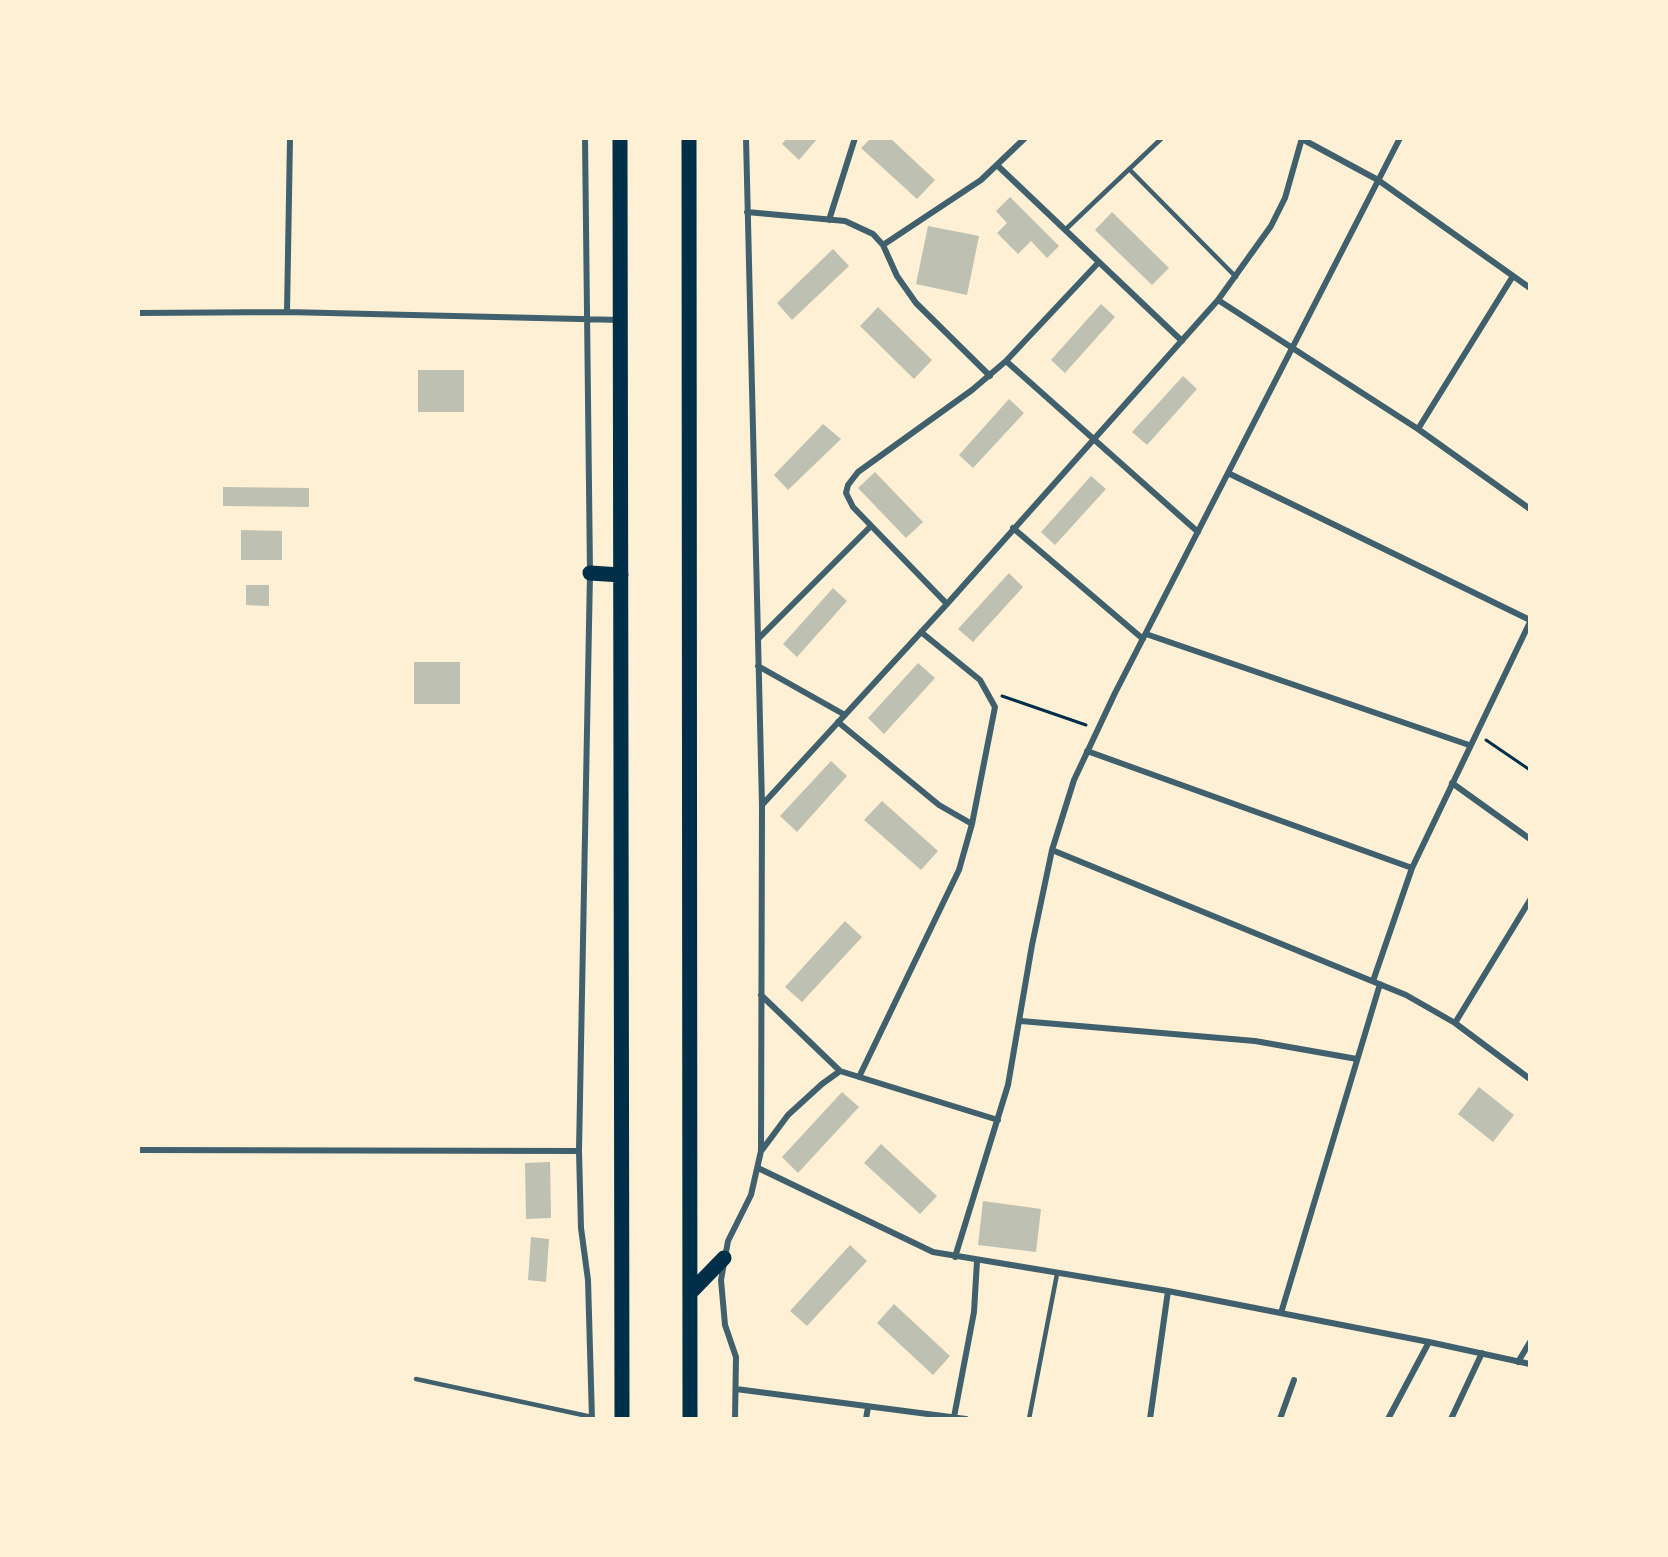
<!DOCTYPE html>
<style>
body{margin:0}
#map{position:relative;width:1668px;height:1557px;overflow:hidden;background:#fdf0d5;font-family:Jost,sans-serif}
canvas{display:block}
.frame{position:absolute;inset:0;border:140px solid #fdf0d5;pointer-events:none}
</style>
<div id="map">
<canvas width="1668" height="1557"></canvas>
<div class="frame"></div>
</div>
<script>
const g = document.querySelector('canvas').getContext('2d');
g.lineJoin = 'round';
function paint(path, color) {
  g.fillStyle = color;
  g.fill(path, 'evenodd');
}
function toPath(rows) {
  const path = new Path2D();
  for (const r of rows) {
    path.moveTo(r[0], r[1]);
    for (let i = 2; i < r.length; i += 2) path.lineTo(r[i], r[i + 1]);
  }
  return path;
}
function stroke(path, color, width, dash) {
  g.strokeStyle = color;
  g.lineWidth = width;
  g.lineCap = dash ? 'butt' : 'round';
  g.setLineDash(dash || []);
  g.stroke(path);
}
const building = toPath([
 [787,138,818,138,799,160,782,144],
 [871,138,890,138,935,180,917,199,861,148],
 [1010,197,1059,246,1047,258,1031,241,1018,254,997,233,1007,223,996,211],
 [1112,212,1169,268,1152,285,1095,230],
 [928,226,979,236,967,295,916,284],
 [833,249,849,266,792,320,777,303],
 [1101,304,1115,317,1065,373,1051,360],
 [878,307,932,360,914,379,860,326],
 [418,370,464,370,464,412,418,412],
 [1183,376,1197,389,1147,445,1132,432],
 [1009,399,1024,413,973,468,959,455],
 [823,424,841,439,788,490,774,475],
 [875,472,923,522,906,538,858,488],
 [1091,476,1106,489,1055,545,1041,532],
 [223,487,309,488,309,507,223,506],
 [241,530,282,531,282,560,241,560],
 [1009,573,1023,587,973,642,958,629],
 [246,585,269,585,269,606,246,605],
 [833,588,847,601,797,657,783,644],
 [414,662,460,662,460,704,414,704],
 [918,663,935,678,884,734,868,718],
 [831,761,847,776,797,832,780,816],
 [882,801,938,851,921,870,864,820],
 [845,921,862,937,802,1002,785,987],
 [1479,1087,1514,1115,1493,1142,1458,1114],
 [842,1092,859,1107,798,1173,782,1157],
 [881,1144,937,1196,920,1214,864,1163],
 [550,1162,551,1218,526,1219,525,1163],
 [983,1201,1041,1209,1036,1252,978,1245],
 [531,1237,549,1239,546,1282,528,1280],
 [850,1245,867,1261,807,1326,790,1311],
 [894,1304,950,1356,933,1375,877,1323]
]);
const path = toPath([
 [1002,696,1086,725],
 [1486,740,1530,770]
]);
const service = toPath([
 [1129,169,1236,277],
 [1065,230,1162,138],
 [416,1379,592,1417],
 [1029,1419,1057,1274]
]);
const minor = toPath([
 [585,138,590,573,579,1151,581,1228,588,1280,592,1419],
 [1302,139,1378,180,1530,288],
 [998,166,1182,341],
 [747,212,845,221,873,234,883,245,897,276,916,303,990,376],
 [829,220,855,138],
 [883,245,981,180,1025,138],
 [1218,300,1418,429,1530,509],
 [287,312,290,138],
 [138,313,287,312,621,320],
 [1006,361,1198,532],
 [1418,429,1513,276],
 [1228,473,1530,620],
 [1013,528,1143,639],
 [947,604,853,507,846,493,848,485,858,472,972,390,1006,361,1099,262],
 [1146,634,1469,745],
 [758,639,871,526],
 [758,666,845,715],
 [838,722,939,805,972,824],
 [1087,751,1412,868],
 [1452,783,1530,839],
 [762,805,947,604,1218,300,1271,226,1285,198,1302,138],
 [1052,850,1406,995,1455,1023,1530,1079],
 [1373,981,1412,868,1530,622],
 [761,995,840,1071,998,1120],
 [1021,1021,1255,1041,1357,1059],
 [1455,1023,1530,900],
 [859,1077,959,870,972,824,995,707,980,680,921,632],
 [138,1150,579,1151],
 [762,1150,788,1115,822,1084,840,1071],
 [758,1168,933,1252,1168,1291,1429,1342,1530,1364],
 [955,1257,1008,1085,1032,945,1052,850,1074,780,1115,693,1400,138],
 [1281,1313,1380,984],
 [1518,1362,1530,1342],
 [736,1389,966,1419],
 [954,1417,974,1312,977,1261],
 [735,1419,736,1357,725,1325,721,1280,728,1241,751,1195,761,1151,762,805,746,138],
 [866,1419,868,1407],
 [1150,1419,1168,1291],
 [1280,1419,1294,1380],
 [1388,1419,1429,1342],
 [1451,1419,1482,1353]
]);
const primary = toPath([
 [620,138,622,1419],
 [689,138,690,1419],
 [590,573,621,575],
 [691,1292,724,1258]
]);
paint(building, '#bec0b2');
stroke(path, '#003049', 3);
stroke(service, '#3f606c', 4.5);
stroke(minor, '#3f606c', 6);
stroke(primary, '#003049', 15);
</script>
